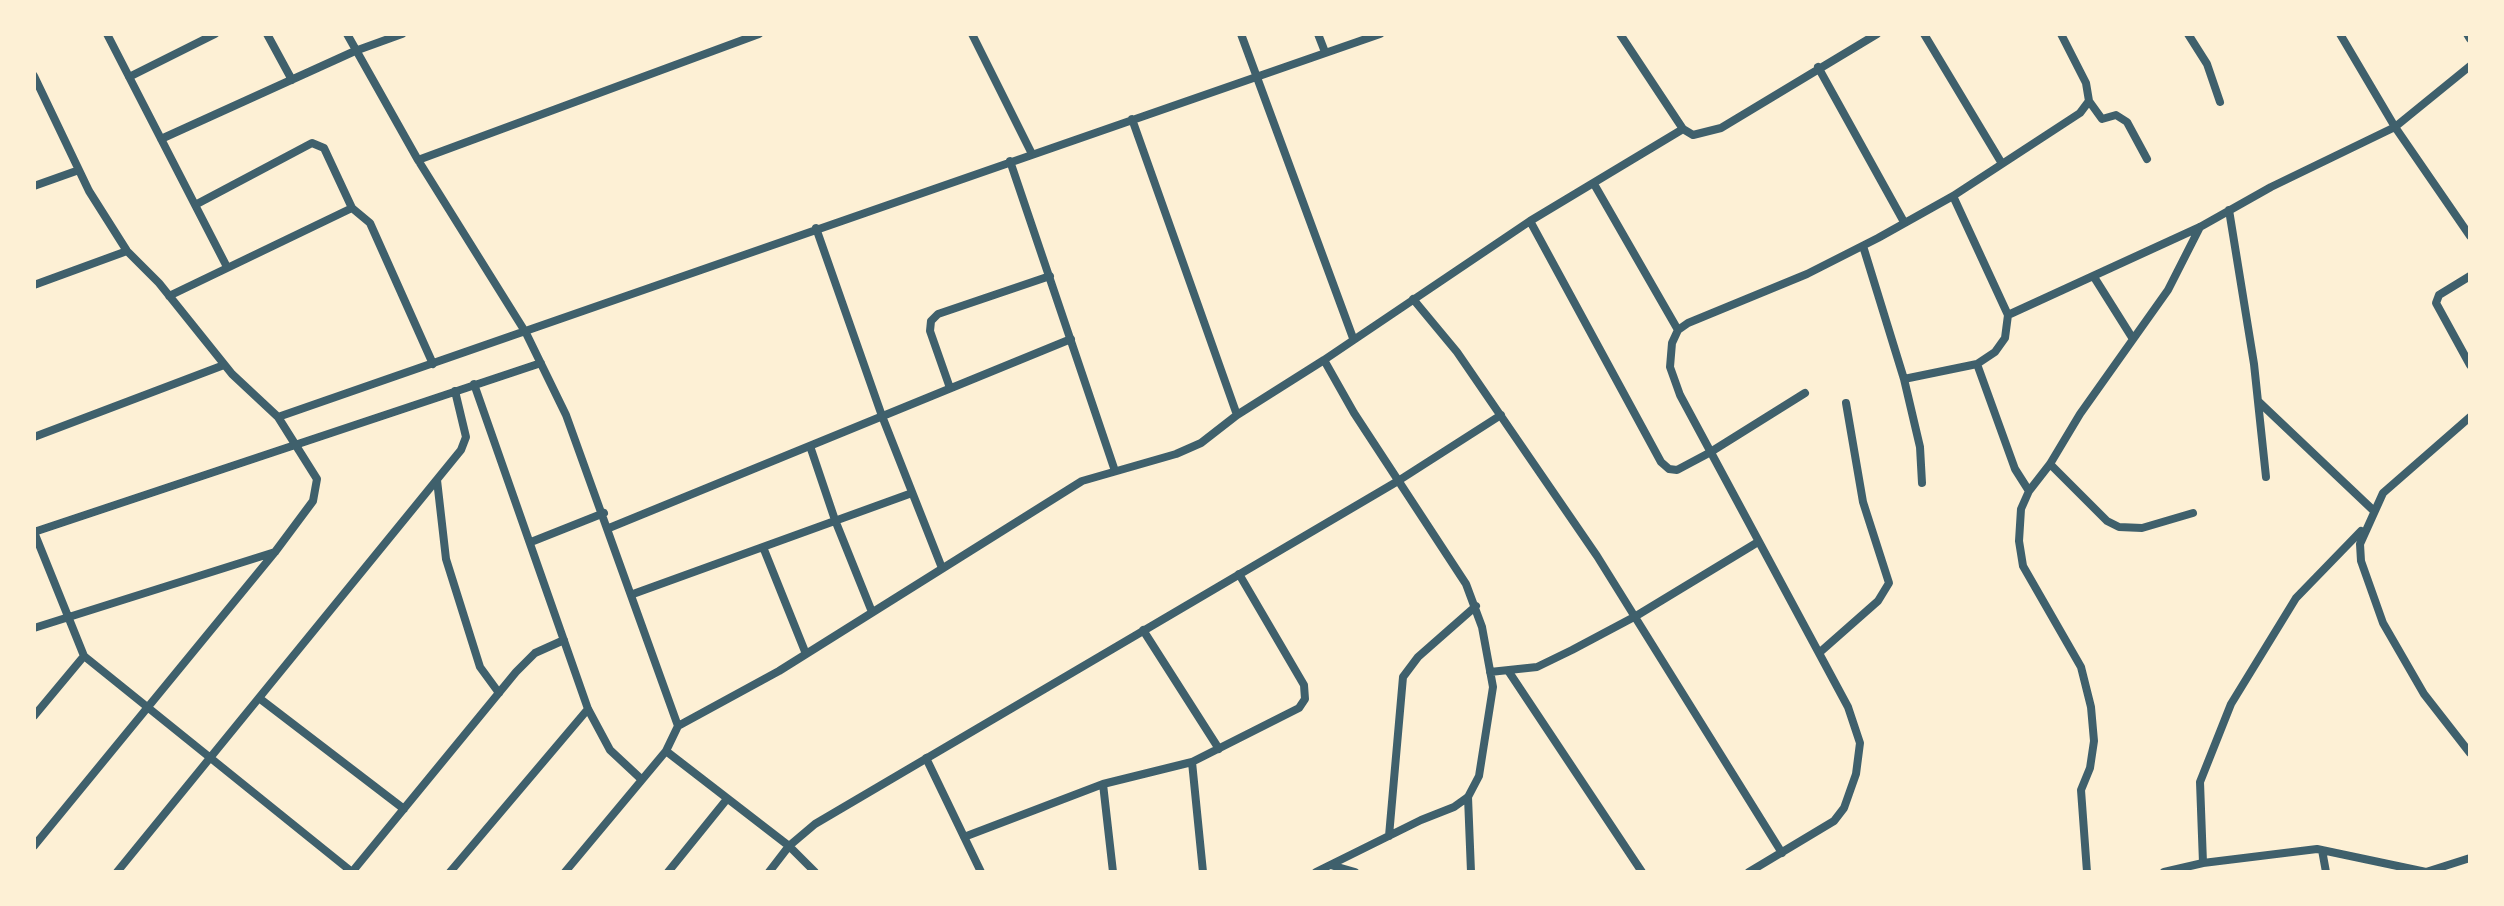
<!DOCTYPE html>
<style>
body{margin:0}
#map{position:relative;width:2504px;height:906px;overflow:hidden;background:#fdf0d5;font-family:"PT Sans",sans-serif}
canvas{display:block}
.frame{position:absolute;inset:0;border:36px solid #fdf0d5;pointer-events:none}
</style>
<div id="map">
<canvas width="2504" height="906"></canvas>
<div class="frame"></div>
</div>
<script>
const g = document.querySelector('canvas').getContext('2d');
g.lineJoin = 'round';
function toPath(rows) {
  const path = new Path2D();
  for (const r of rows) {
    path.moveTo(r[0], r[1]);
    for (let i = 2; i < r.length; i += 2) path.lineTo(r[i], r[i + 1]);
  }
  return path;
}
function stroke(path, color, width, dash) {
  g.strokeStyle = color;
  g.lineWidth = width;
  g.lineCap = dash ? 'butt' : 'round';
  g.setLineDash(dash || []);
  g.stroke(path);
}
const minor = toPath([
 [107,34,227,267],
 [267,34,292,80],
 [347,34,418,160,526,333,566,415,678,726,666,751,565,872],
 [972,34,1032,154],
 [1241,34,1353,338],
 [1318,34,1325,52],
 [1620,34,1683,129,1693,135,1721,128,1877,34],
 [1924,34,2001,162],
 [2188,34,2207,64,2220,102],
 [2340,34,2395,127,2470,236],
 [2467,34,2470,39],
 [1818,67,1904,222],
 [34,76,89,191,127,251,159,283,232,374,278,417,317,479,313,501,275,552,34,846],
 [129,77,215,34],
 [2089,101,2102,119,2116,115,2127,122,2147,159],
 [1132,119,1237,415],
 [161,139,355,51,402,34],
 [418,160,759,34],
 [1010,161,1115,471],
 [1594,184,1678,330],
 [34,186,79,170],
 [195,205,312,143,324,148,352,208],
 [2229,210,2254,364,2266,477],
 [1530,221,1661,462,1669,469,1677,470,1709,453,1805,393],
 [816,228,882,416,942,568],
 [1863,246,1904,379,1920,447,1922,483],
 [2470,276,2439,295,2436,303,2470,365],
 [2094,277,2133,339],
 [34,285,127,251],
 [169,296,352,208,370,223,433,364],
 [1413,299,1457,352,1597,556,1782,853],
 [2008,315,2200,227,2271,187,2395,127,2470,66],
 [1977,364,2015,469,2029,491],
 [1904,379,1977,364,1995,352,2005,338,2008,315,1953,196],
 [474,384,588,709,610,750,640,778],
 [950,388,930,331,931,321,938,314,1050,276],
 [2259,402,2374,511],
 [278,417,1380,34],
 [2470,417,2383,493,2360,544,2361,561,2383,623,2424,694,2470,753],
 [34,437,224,365],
 [810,446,835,520,872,612],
 [2050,464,2107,521,2119,527,2142,528,2193,513],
 [437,480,446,559,480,667,499,693],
 [609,528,1071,339],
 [34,532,541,363],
 [34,532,84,656,352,872],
 [531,542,604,513],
 [763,547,806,654],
 [633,594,912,493],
 [34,628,275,552],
 [1143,630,1219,749],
 [1819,653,1878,601,1889,583,1863,502,1846,403],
 [1490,672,1537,667,1572,650,1636,616,1758,542],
 [1509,672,1642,872],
 [259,698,404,809],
 [34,716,84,656],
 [678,726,779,671,1082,481,1176,454,1201,443,1237,415,1324,360],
 [666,751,789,846,815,872],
 [926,758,981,872],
 [1192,762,1203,872],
 [1103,784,1113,872],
 [1468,797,1471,872],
 [1389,836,1403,677,1418,657,1476,606],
 [964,837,1103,784,1192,762,1299,708,1305,699,1304,685,1239,574],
 [2322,850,2326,872],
 [2203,863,2200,782,2231,704,2296,598,2361,531],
 [1334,866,1355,872],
 [117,872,461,450,466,437,455,391],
 [352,872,516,672,535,653,564,640],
 [450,872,588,709],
 [668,872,727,799],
 [769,872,789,846,815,824,1398,481,1501,415],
 [1316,872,1421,820,1454,807,1468,797,1479,776,1493,687,1482,627,1466,584,1354,413,1324,360,1530,221,1683,129],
 [1749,872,1834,821,1844,808,1856,774,1860,743,1848,707,1680,395,1670,367,1672,343,1678,330,1688,323,1807,274,1878,238,1953,196,2080,113,2089,101,2086,83,2061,34],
 [2087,872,2081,790,2090,768,2094,741,2091,707,2081,667,2023,566,2019,541,2021,509,2029,491,2050,464,2080,414,2168,290,2200,227],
 [2164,872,2203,863,2317,849,2426,872,2470,858]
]);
stroke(minor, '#3f606c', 8);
</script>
